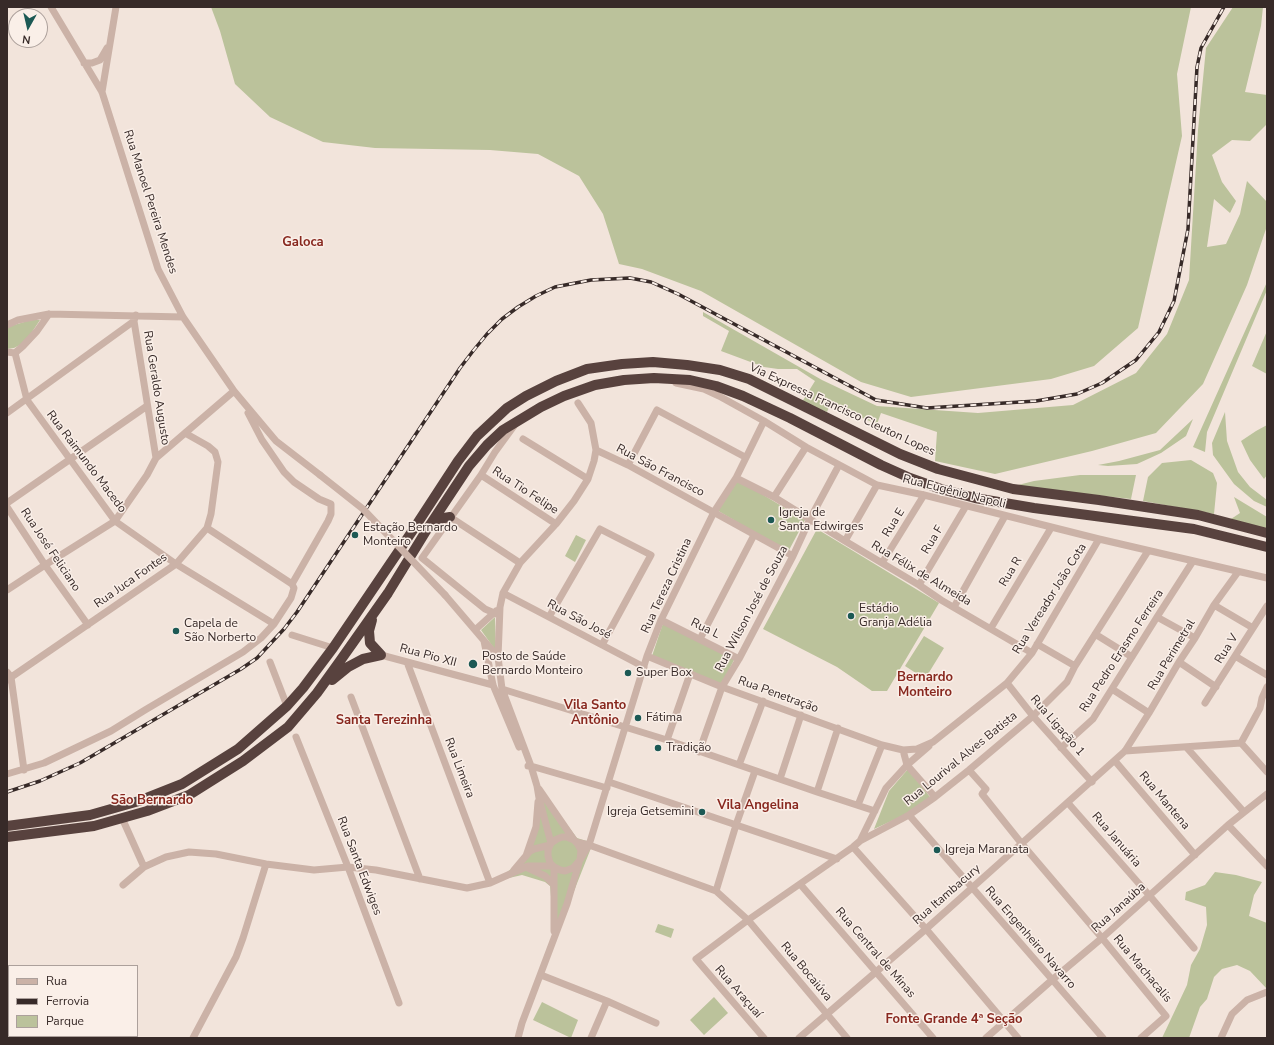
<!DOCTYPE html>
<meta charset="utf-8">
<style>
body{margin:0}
#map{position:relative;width:1274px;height:1045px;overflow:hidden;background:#f2e4db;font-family:"Nunito Sans",sans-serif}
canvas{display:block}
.frame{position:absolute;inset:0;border:8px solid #372a28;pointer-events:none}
.legend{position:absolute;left:8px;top:965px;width:130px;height:72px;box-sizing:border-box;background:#faefe8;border:1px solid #aca09b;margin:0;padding:5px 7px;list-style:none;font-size:12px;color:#372a28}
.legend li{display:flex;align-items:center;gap:8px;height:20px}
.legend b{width:20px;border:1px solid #aca09b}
.north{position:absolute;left:8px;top:8px;width:40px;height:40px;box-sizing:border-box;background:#faefe8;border:1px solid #aca09b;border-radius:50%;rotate:188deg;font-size:11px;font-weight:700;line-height:16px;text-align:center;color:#372a28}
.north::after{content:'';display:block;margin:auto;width:14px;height:18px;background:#1c5954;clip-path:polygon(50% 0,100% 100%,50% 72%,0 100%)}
</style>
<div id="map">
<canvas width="1274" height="1045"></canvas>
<div class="frame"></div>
<ul class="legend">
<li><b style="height:5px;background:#cbb2a7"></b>Rua</li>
<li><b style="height:5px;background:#372a28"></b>Ferrovia</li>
<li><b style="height:11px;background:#bbc29b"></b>Parque</li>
</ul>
<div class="north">N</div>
</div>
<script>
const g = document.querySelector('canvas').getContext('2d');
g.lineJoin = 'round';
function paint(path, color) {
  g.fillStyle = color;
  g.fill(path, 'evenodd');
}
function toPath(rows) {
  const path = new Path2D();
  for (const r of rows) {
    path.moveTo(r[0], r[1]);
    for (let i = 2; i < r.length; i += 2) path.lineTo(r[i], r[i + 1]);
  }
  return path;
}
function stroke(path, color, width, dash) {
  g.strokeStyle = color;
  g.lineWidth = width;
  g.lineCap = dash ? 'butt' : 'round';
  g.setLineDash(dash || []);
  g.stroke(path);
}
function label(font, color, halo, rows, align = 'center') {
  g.font = font + ' "Nunito Sans",sans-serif';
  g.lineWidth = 3;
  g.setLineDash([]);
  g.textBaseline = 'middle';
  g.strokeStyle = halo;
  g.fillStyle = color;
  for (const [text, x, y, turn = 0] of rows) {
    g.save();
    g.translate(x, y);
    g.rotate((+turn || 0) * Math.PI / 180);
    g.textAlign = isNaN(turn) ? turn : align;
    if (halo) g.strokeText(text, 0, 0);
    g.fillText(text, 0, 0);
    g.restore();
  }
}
const green = toPath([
 [211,7,1191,7,1177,74,1182,136,1138,328,1094,366,1051,379,911,397,861,382,701,291,642,269,619,264,603,214,579,176,538,154,490,150,375,148,323,142,270,117,235,84,220,31],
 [1233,7,1263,7,1261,26,1245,92,1267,95,1267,124,1250,141,1232,140,1212,155,1222,182,1236,201,1230,213,1214,199,1207,247,1226,244,1240,214,1247,181,1267,202,1267,226,1247,285,1203,384,1156,433,1092,451,995,474,935,461,937,432,881,413,877,424,830,405,827,412,802,402,815,381,797,369,778,369,764,367,721,351,729,331,703,316,703,312,822,380,877,406,978,413,1073,405,1136,373,1167,334,1189,280,1198,130,1206,48],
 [1267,282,1267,290,1207,432,1205,452,1193,447],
 [31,320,40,320,30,335,22,344,14,348,7,349,7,327],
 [1267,331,1267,374,1252,366],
 [1225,412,1227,441,1238,472,1250,487,1267,500,1267,507,1254,501,1234,484,1213,455,1212,443],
 [1193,419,1186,436,1161,453,1137,464,1108,466,1098,465,1119,461,1160,450],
 [1267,425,1267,475,1264,479,1250,460,1241,441,1256,431],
 [1191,460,1213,473,1217,483,1214,514,1143,501,1148,477,1162,463],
 [1080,475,1136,475,1131,499,1014,486,1034,481],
 [740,481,805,520,788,552,715,509,731,482],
 [1234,497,1267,517,1267,530,1231,519,1240,513],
 [817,529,939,603,887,691,872,691,837,667,763,629],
 [576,535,586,540,575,562,565,556],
 [495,617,496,651,481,630],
 [663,623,735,658,722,684,652,656],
 [924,636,944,648,925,679,905,666],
 [908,769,930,797,909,813,874,829,889,791],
 [538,786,577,838,593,843,555,939,550,886,545,882,522,875,496,881,527,856,536,827],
 [1215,872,1236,875,1262,882,1254,895,1249,916,1267,923,1267,989,1250,971,1237,965,1222,969,1214,977,1207,999,1200,1007,1189,1038,1162,1038,1187,985,1191,965,1200,949,1207,925,1206,907,1185,900,1186,892,1205,885],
 [658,924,674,929,671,938,655,932],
 [714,997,728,1013,704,1035,690,1020],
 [542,1002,578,1020,571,1038,533,1020]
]);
const minor = toPath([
 [51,7,102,92,158,269,183,317,234,391,276,441,320,475],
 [84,63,92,63,100,60,107,48],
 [102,92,116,7],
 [134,321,156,458],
 [7,325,18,320,49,314,183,317],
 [7,352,15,353,23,346,37,331,49,314],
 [15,353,27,400,115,521,176,564,274,624],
 [676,383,704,389,719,396,764,421,806,447,877,485,924,495,1099,539,1267,578],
 [7,413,134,321,136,315],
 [248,413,262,440,284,472,294,482,319,499,331,504,331,514,328,521,292,584],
 [523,439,588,479],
 [596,450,628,465,793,556],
 [628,465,657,410,745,457],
 [481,475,556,524],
 [736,478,774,497,845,541,919,585,941,600,1032,653],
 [774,497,806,447],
 [7,503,147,406],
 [7,507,45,565,88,625],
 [450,517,520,563],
 [207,528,292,584],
 [845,541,877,485],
 [882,563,924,495],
 [919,585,966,506],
 [7,590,45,565,115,521,147,475,156,458,234,391],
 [503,593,644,667],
 [445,595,498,657],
 [1214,605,1253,628],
 [954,607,1005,516],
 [499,615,485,609,422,558,481,475,495,452,514,426],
 [549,617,600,529,651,555,602,645],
 [1157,617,1195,638],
 [661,620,739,659],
 [991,628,1051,528],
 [475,630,496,611],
 [1095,634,1132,657],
 [292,635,333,648],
 [700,639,754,535],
 [484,641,493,685,519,747],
 [1037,644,1075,666],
 [381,655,493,685],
 [647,656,722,687,882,745,903,750,917,749,933,742,1007,683,1032,653,1099,539],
 [1235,656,1267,675],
 [270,662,287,706],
 [407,662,490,883],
 [1179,662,1216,687],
 [7,672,11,677,24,770],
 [7,680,176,564,207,528,211,514,218,462,215,452,208,446,185,433],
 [1007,683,1033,716,1092,782],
 [502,689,667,740,817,792,875,811],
 [1112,689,1149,713],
 [351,697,420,879],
 [1205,703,1267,606],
 [296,737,348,867,399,1003],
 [667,740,690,674],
 [1241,743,1260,708,1262,698,1267,687],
 [1241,743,1267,772],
 [1061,748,1093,719,1157,617,1193,561],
 [1187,748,1244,812],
 [903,750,907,765,935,797],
 [1125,751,1241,743],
 [699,752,722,687,739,659,793,556,810,519,839,465],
 [1115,761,1195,855],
 [739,765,763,701],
 [528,766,531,766,607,788],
 [969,770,986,789,982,794,1022,844,1102,938,1166,1016,1141,1038],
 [7,774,44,763,111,731,145,710,243,652,261,638,274,624,291,598,294,588,292,584],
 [780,779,801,715],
 [609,782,837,859],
 [539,789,574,840,577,843,581,850,580,860,573,868,565,871,560,870,554,867,550,863,548,856,548,850,551,843,557,839,562,837,567,837,574,840],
 [817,792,838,728],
 [1068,803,1149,895,1194,948],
 [858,805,882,745],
 [909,815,1103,1038],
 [122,818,144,867],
 [1228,825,1267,866],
 [860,841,886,788,907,765,929,746],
 [576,842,589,845,716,891,748,920,847,1038],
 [551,843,539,798,537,786,531,766,502,689,498,657,500,607,503,593,520,563,556,524,574,501,588,479,594,461,596,450,591,423,578,403],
 [853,847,926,929,1018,1038],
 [526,856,536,827,538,802],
 [580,860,589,845,647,656,661,620,714,512,736,478,764,421],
 [526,867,545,876,554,885],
 [514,870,530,851,534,849,550,845],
 [800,884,933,1038],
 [123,885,144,867,166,857,189,852,216,854,266,864,314,870,348,867,376,870,467,888,490,883,528,866,553,866],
 [716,891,736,825,755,771],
 [554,931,554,867],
 [541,975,607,1001,656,1023],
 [193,1038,236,957,243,938,266,864],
 [518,1038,522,1023,567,904,579,863],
 [591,1038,607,1001],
 [764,1038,696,959,748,920,853,847,860,841,909,815,935,797,969,770,1033,716,1067,682,1075,666,1148,551],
 [799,1038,926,929,1125,751,1149,713,1179,662,1195,638,1214,605,1238,572],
 [986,1038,1052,980,1102,938,1228,825,1267,794],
 [1221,1038,1232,1014,1247,1000,1267,992]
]);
const highway = toPath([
 [432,525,438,519,450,517],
 [332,680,348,667,363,659,381,655,370,643,369,631,372,620],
 [7,826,90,815,139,801,182,784,238,749,287,706,303,688,333,648,413,530,458,461,477,436,507,408,526,396,556,381,587,369,622,364,653,362,687,365,720,370,749,379,900,454,938,469,1013,489,1099,500,1198,515,1267,533],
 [7,837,94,826,147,811,189,795,243,761,288,727,317,693,340,661,388,593,426,531,469,466,487,445,503,430,541,407,564,396,595,385,624,380,654,378,690,380,716,386,743,396,790,418,881,465,910,478,941,489,975,498,1034,508,1194,529,1267,547]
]);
const rail = toPath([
 [7,792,40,781,80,763,241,669,257,658,284,629,297,612,460,368,473,351,487,334,502,319,518,307,536,296,555,287,591,280,630,278,651,282,678,294,876,400,927,408,1036,401,1077,394,1102,383,1136,360,1159,332,1174,301,1188,229,1197,67,1201,48,1224,7]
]);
const minorBridge = toPath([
 [320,475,363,509,445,595]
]);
const markers = [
 [771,520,4,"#1c5954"],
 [355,535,4,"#1c5954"],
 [851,616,4,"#1c5954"],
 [176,631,4,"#1c5954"],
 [473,664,5,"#1c5954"],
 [628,673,4,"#1c5954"],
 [638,718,4,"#1c5954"],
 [658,748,4,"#1c5954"],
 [702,812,4,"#1c5954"],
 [937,850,4,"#1c5954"]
];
const streetNames = [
 ["Rua Manoel Pereira Mendes",150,202,72],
 ["Rua Geraldo Augusto",156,388,81],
 ["Via Expressa Francisco Cleuton Lopes",842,410,25],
 ["Rua Raimundo Macedo",86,462,53],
 ["Rua São Francisco",660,471,28],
 ["Rua Tio Felipe",525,491,33],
 ["Rua Eugênio Napoli",954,492,14],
 ["Rua E",894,523,-58],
 ["Rua F",933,540,-59],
 ["Rua José Feliciano",50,550,56],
 ["Rua R",1011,572,-59],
 ["Rua Félix de Almeida",921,574,31],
 ["Rua Juca Fontes",131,581,-35],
 ["Rua Tereza Cristina",667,586,-65],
 ["Rua Vereador João Cota",1050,599,-58],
 ["Rua Wilson José de Souza",752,609,-62],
 ["Rua São José",579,620,28],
 ["Rua L",705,629,26],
 ["Rua V",1227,649,-58],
 ["Rua Pedro Erasmo Ferreira",1122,651,-57],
 ["Rua Perimetral",1172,655,-59],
 ["Rua Pio XII",428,656,15],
 ["Rua Penetração",778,695,20],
 ["Rua Ligação 1",1057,726,49],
 ["Rua Lourival Alves Batista",961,759,-39],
 ["Rua Limeira",459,768,69],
 ["Rua Mantena",1164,801,50],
 ["Rua Januária",1116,840,49],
 ["Rua Santa Edwiges",359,866,69],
 ["Rua Itambacury",947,895,-41],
 ["Rua Janaúba",1119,908,-42],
 ["Rua Engenheiro Navarro",1030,938,49],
 ["Rua Central de Minas",875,953,49],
 ["Rua Machacalis",1142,969,50],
 ["Rua Bocaiúva",806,972,50],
 ["Rua Araçuaí",738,992,49]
];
const poiNames = [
 ["Igreja de",779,513],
 ["Santa Edwirges",779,527],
 ["Estação Bernardo",363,528],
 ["Monteiro",363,542],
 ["Estádio",859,609],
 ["Granja Adélia",859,623],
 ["Capela de",184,624],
 ["São Norberto",184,638],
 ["Posto de Saúde",482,657],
 ["Bernardo Monteiro",482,671],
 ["Super Box",636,673],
 ["Fátima",646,718],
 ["Tradição",666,748],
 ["Igreja Getsemini",694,812,"right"],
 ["Igreja Maranata",945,850]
];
const neighbourhoodNames = [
 ["Galoca",303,243],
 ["Bernardo",925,678],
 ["Monteiro",925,693],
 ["Vila Santo",595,706],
 ["Antônio",595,721],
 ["Santa Terezinha",384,721],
 ["São Bernardo",152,801],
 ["Vila Angelina",758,806],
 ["Fonte Grande 4ª Seção",954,1020]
];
paint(green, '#bbc29b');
stroke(minor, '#cbb2a7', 7);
stroke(highway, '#58423e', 10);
stroke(rail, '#372a28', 3.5);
stroke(rail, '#faefe8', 2, [6]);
stroke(minorBridge, '#cbb2a7', 7);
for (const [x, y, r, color] of markers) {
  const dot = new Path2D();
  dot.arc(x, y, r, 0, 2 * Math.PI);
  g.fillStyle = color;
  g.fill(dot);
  stroke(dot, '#faefe8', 1.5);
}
label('12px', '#372a28', '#faefe8', streetNames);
label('12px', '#372a28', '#faefe8', poiNames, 'left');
label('bold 13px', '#88281f', '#faefe8', neighbourhoodNames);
</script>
